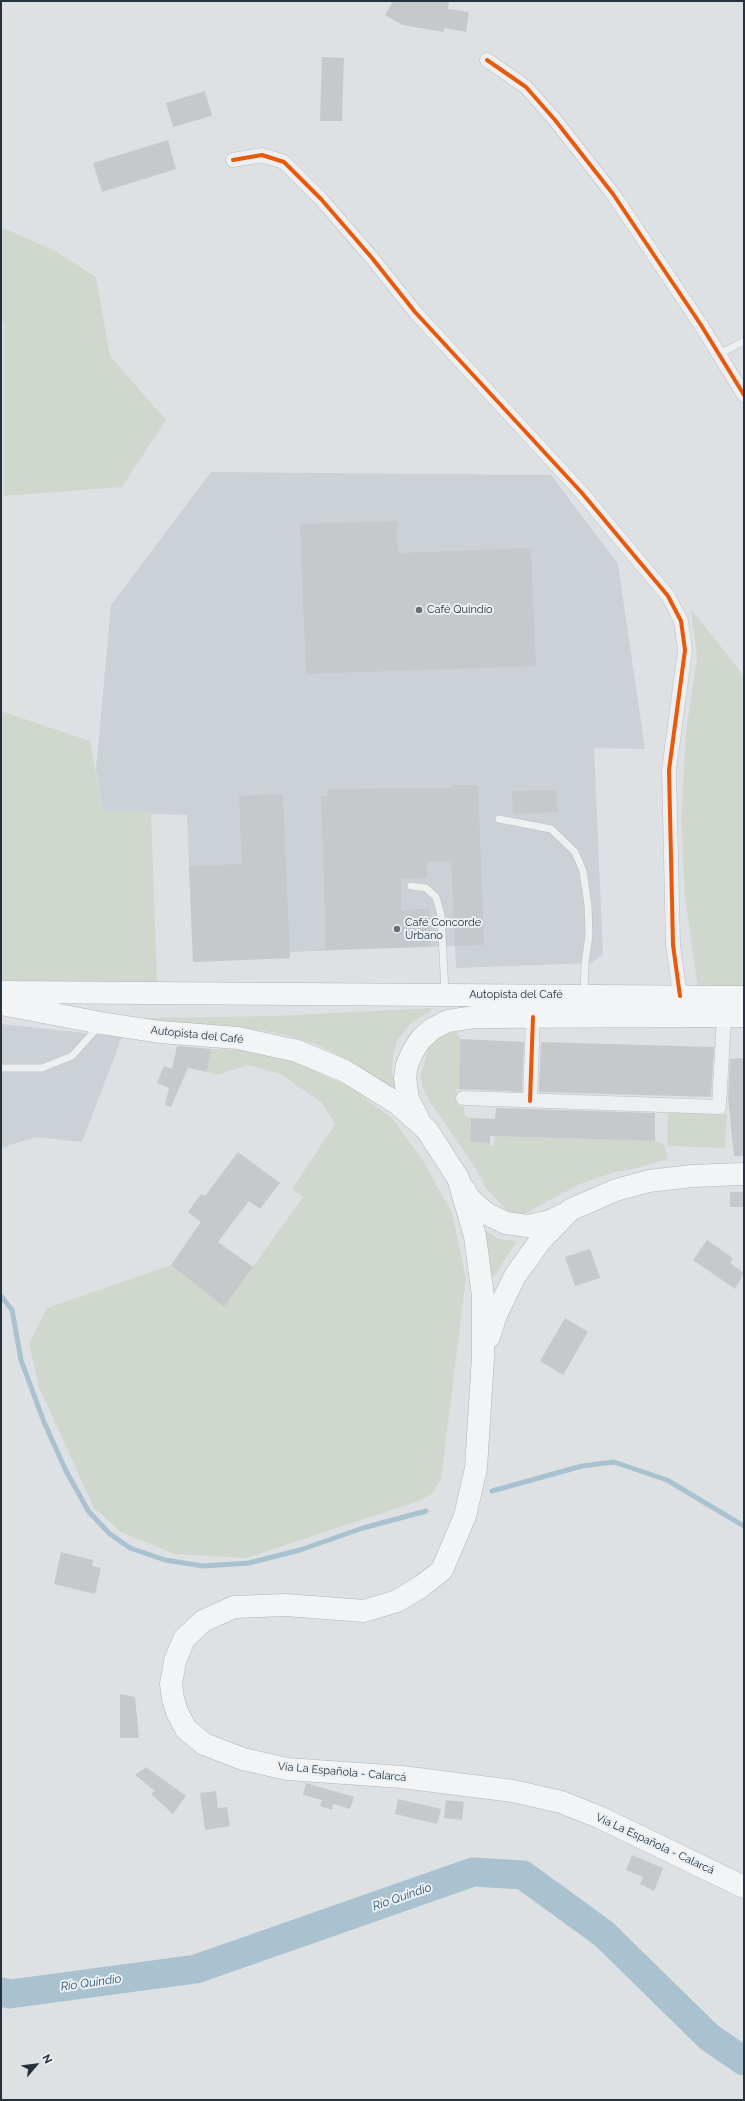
<!DOCTYPE html>
<meta charset="utf-8">
<style>
body{margin:0}
#map{position:relative;width:745px;height:2101px;overflow:hidden;background:#dee1e3;font-family:Raleway,sans-serif}
canvas{display:block}
.frame{position:absolute;inset:0;border:2px solid #25313d;pointer-events:none}
.north{position:absolute;left:16px;top:2045px;width:40px;height:40px;-webkit-text-stroke:3px #eaf0f4;paint-order:stroke;rotate:62deg;font-size:11px;font-weight:700;line-height:16px;text-align:center;color:#25313d}
.north::after{content:'';display:block;margin:auto;width:14px;height:18px;background:#25313d;clip-path:polygon(50% 0,100% 100%,50% 72%,0 100%)}
</style>
<div id="map">
<canvas width="745" height="2101"></canvas>
<div class="frame"></div>
<div class="north">N</div>
</div>
<script>
const g = document.querySelector('canvas').getContext('2d');
g.lineJoin = 'round';
function paint(path, color) {
  g.fillStyle = color;
  g.fill(path, 'evenodd');
}
function toPath(rows) {
  const path = new Path2D();
  for (const r of rows) {
    path.moveTo(r[0], r[1]);
    for (let i = 2; i < r.length; i += 2) path.lineTo(r[i], r[i + 1]);
  }
  return path;
}
function stroke(path, color, width, dash) {
  g.strokeStyle = color;
  g.lineWidth = width;
  g.lineCap = dash ? 'butt' : 'round';
  g.setLineDash(dash || []);
  g.stroke(path);
}
function label(font, color, halo, rows, align = 'center') {
  g.font = font + ' Raleway,sans-serif';
  g.lineWidth = 4;
  g.setLineDash([]);
  g.textBaseline = 'middle';
  g.strokeStyle = halo;
  g.fillStyle = color;
  for (const [text, x, y, turn = 0] of rows) {
    g.save();
    g.translate(x, y);
    g.rotate((+turn || 0) * Math.PI / 180);
    g.textAlign = isNaN(turn) ? turn : align;
    if (halo) g.strokeText(text, 0, 0);
    g.fillText(text, 0, 0);
    g.restore();
  }
}
const built = toPath([
 [211,472,551,475,618,564,645,749,594,748,603,954,592,963,456,968,455,946,431,947,429,908,361,912,364,949,290,952,290,958,193,962,187,815,103,812,96,770,111,605],
 [1,1024,122,1037,82,1142,36,1137,1,1148]
]);
const green = toPath([
 [1,227,55,251,96,277,110,356,166,420,122,487,4,496,4,322,1,321],
 [691,609,744,676,744,988,698,989,685,897,681,819,686,732,697,658],
 [1,711,90,741,103,812,151,812,157,983,1,985],
 [431,1008,431,1011,411,1023,397,1041,393,1056,392,1074,397,1091,390,1089,355,1064,318,1045,286,1035,253,1029,145,1022,145,1018,275,1016],
 [455,1028,460,1039,459,1089,456,1089,458,1106,464,1107,465,1116,471,1118,470,1142,490,1143,490,1146,494,1145,495,1136,655,1141,665,1145,668,1159,633,1169,615,1172,580,1184,524,1214,507,1211,486,1188,473,1164,430,1102,423,1088,420,1076,429,1048,435,1035],
 [211,1049,249,1050,294,1061,351,1088,392,1118,422,1159,452,1213,466,1278,441,1479,433,1493,419,1501,246,1558,175,1554,121,1532,94,1508,39,1387,29,1344,47,1308,171,1265,224,1307,303,1197,292,1189,335,1124,322,1103,281,1074,248,1065,217,1075,207,1072],
 [668,1112,727,1114,725,1148,667,1146],
 [483,1229,499,1239,517,1241,493,1278,483,1240]
]);
const stream = toPath([
 [1,1296,12,1310,21,1360,44,1422,66,1471,89,1512,110,1534,130,1548,165,1560,203,1566,249,1563,300,1550,363,1528,426,1511],
 [492,1491,582,1466,614,1462,667,1480,744,1526]
]);
const river = toPath([
 [1,1992,10,1994,196,1969,473,1872,523,1875,604,1934,709,2037,744,2061]
]);
const building = toPath([
 [393,1,449,1,448,9,469,12,466,32,444,28,444,32,403,25,385,15],
 [322,57,344,58,342,121,320,121],
 [205,91,212,116,173,127,166,103],
 [168,140,176,169,102,192,93,163],
 [397,521,398,553,531,548,536,666,306,674,300,524],
 [452,785,478,785,484,945,455,946,451,861,427,862,427,878,401,879,401,910,429,908,431,947,326,950,321,796,327,796,327,789,452,788],
 [557,790,558,812,513,814,512,791],
 [283,794,290,958,193,962,189,866,242,864,239,796],
 [460,1039,524,1042,522,1092,459,1089],
 [541,1042,714,1047,711,1097,539,1092],
 [177,1046,211,1049,207,1072,188,1068,171,1107,165,1105,169,1088,157,1083,164,1066,172,1069],
 [744,1058,744,1156,734,1156,728,1097,730,1059],
 [496,1108,655,1113,655,1141,490,1136,490,1143,470,1142,471,1118,495,1119],
 [238,1152,280,1183,260,1209,249,1201,218,1242,253,1267,224,1307,171,1265,201,1222,188,1212,201,1194,205,1196],
 [730,1192,744,1192,744,1207,730,1207],
 [707,1240,733,1258,730,1263,744,1273,735,1289,693,1260],
 [590,1249,600,1278,575,1286,565,1257],
 [565,1318,588,1332,563,1375,540,1361],
 [61,1552,93,1560,92,1566,101,1568,95,1594,54,1584],
 [120,1694,135,1697,139,1738,120,1738],
 [146,1767,186,1796,173,1814,151,1794,155,1791,135,1775],
 [306,1783,354,1797,350,1809,333,1804,332,1810,320,1806,322,1800,303,1795],
 [216,1791,218,1808,227,1807,230,1826,205,1830,200,1793],
 [398,1799,441,1809,437,1824,395,1814],
 [446,1800,464,1802,462,1820,444,1818],
 [632,1855,663,1868,654,1891,640,1884,643,1877,626,1870]
]);
const service = toPath([
 [719,354,744,341],
 [499,819,551,829,575,852,583,871,588,905,589,935,585,963,584,993],
 [411,886,426,888,436,897,441,915,445,993],
 [1,1068,42,1068,72,1056,99,1026]
]);
const minor = toPath([
 [487,60,526,87,555,120,613,194,701,325,744,395],
 [233,160,262,155,284,162,321,199,372,258,415,312,582,493,668,596,681,621,685,650,669,770,673,945,680,996],
 [463,1098,719,1107,724,1016],
 [530,1101,533,1017]
]);
const trunk = toPath([
 [1,992,744,997],
 [1,1004,101,1023,160,1032,238,1038,297,1051,345,1071,398,1104,427,1130,458,1178,475,1236,483,1296,483,1357,476,1468,465,1516,442,1570,422,1586,397,1601,364,1611,286,1605,234,1607,203,1621,184,1639,175,1661,171,1684,173,1699,177,1712,186,1729,204,1744,243,1759,287,1769,402,1777,513,1791,561,1802,599,1817,744,1887],
 [418,1118,408,1099,405,1078,407,1065,413,1051,421,1039,432,1029,448,1021,475,1017,744,1016],
 [464,1189,469,1198,485,1213,506,1223,528,1226,550,1221,562,1215],
 [489,1337,496,1315,515,1276,540,1241,570,1210,616,1190,649,1181,692,1176,744,1174]
]);
const cycleway = toPath([
 [487,60,526,87,555,120,613,194,701,325,744,395],
 [233,160,262,155,284,162,321,199,372,258,415,312,582,493,668,596,681,621,685,650,669,770,673,945,680,996],
 [530,1101,533,1017]
]);
const markers = [
 [419,610,4,"#666f77"],
 [397,929,4,"#666f77"]
];
const poiNames = [
 ["Café Quindío",427,610],
 ["Café Concorde",405,923],
 ["Urbano",405,936]
];
const streetNames = [
 ["Autopista del Café",516,995],
 ["Autopista del Café",197,1035,6],
 ["Vía La Española - Calarcá",342,1772,5],
 ["Vía La Española - Calarcá",655,1844,25]
];
const waterNames = [
 ["Río Quindio",402,1897,-19],
 ["Río Quindio",91,1983,-8]
];
paint(built, '#cbd1d7');
paint(green, '#d0d8ce');
stroke(stream, '#aac2d0', 5);
stroke(river, '#aac2d0', 29);
paint(building, '#c6c9cb');
stroke(service, '#bcbfc1', 8);
stroke(minor, '#bcbfc1', 15);
stroke(trunk, '#b0b4b8', 23);
stroke(service, '#edeff1', 7);
stroke(minor, '#edeff1', 14);
stroke(trunk, '#f2f4f5', 22);
stroke(cycleway, '#e8590c', 4);
for (const [x, y, r, color] of markers) {
  const dot = new Path2D();
  dot.arc(x, y, r, 0, 2 * Math.PI);
  g.fillStyle = color;
  g.fill(dot);
  stroke(dot, '#eaf0f4', 1.5);
}
label('11px', '#25313d', '#eaf0f4', poiNames, 'left');
label('11px', '#25313d', '#eaf0f4', streetNames);
label('italic 12px', '#2e5572', '#eaf0f4', waterNames);
</script>
